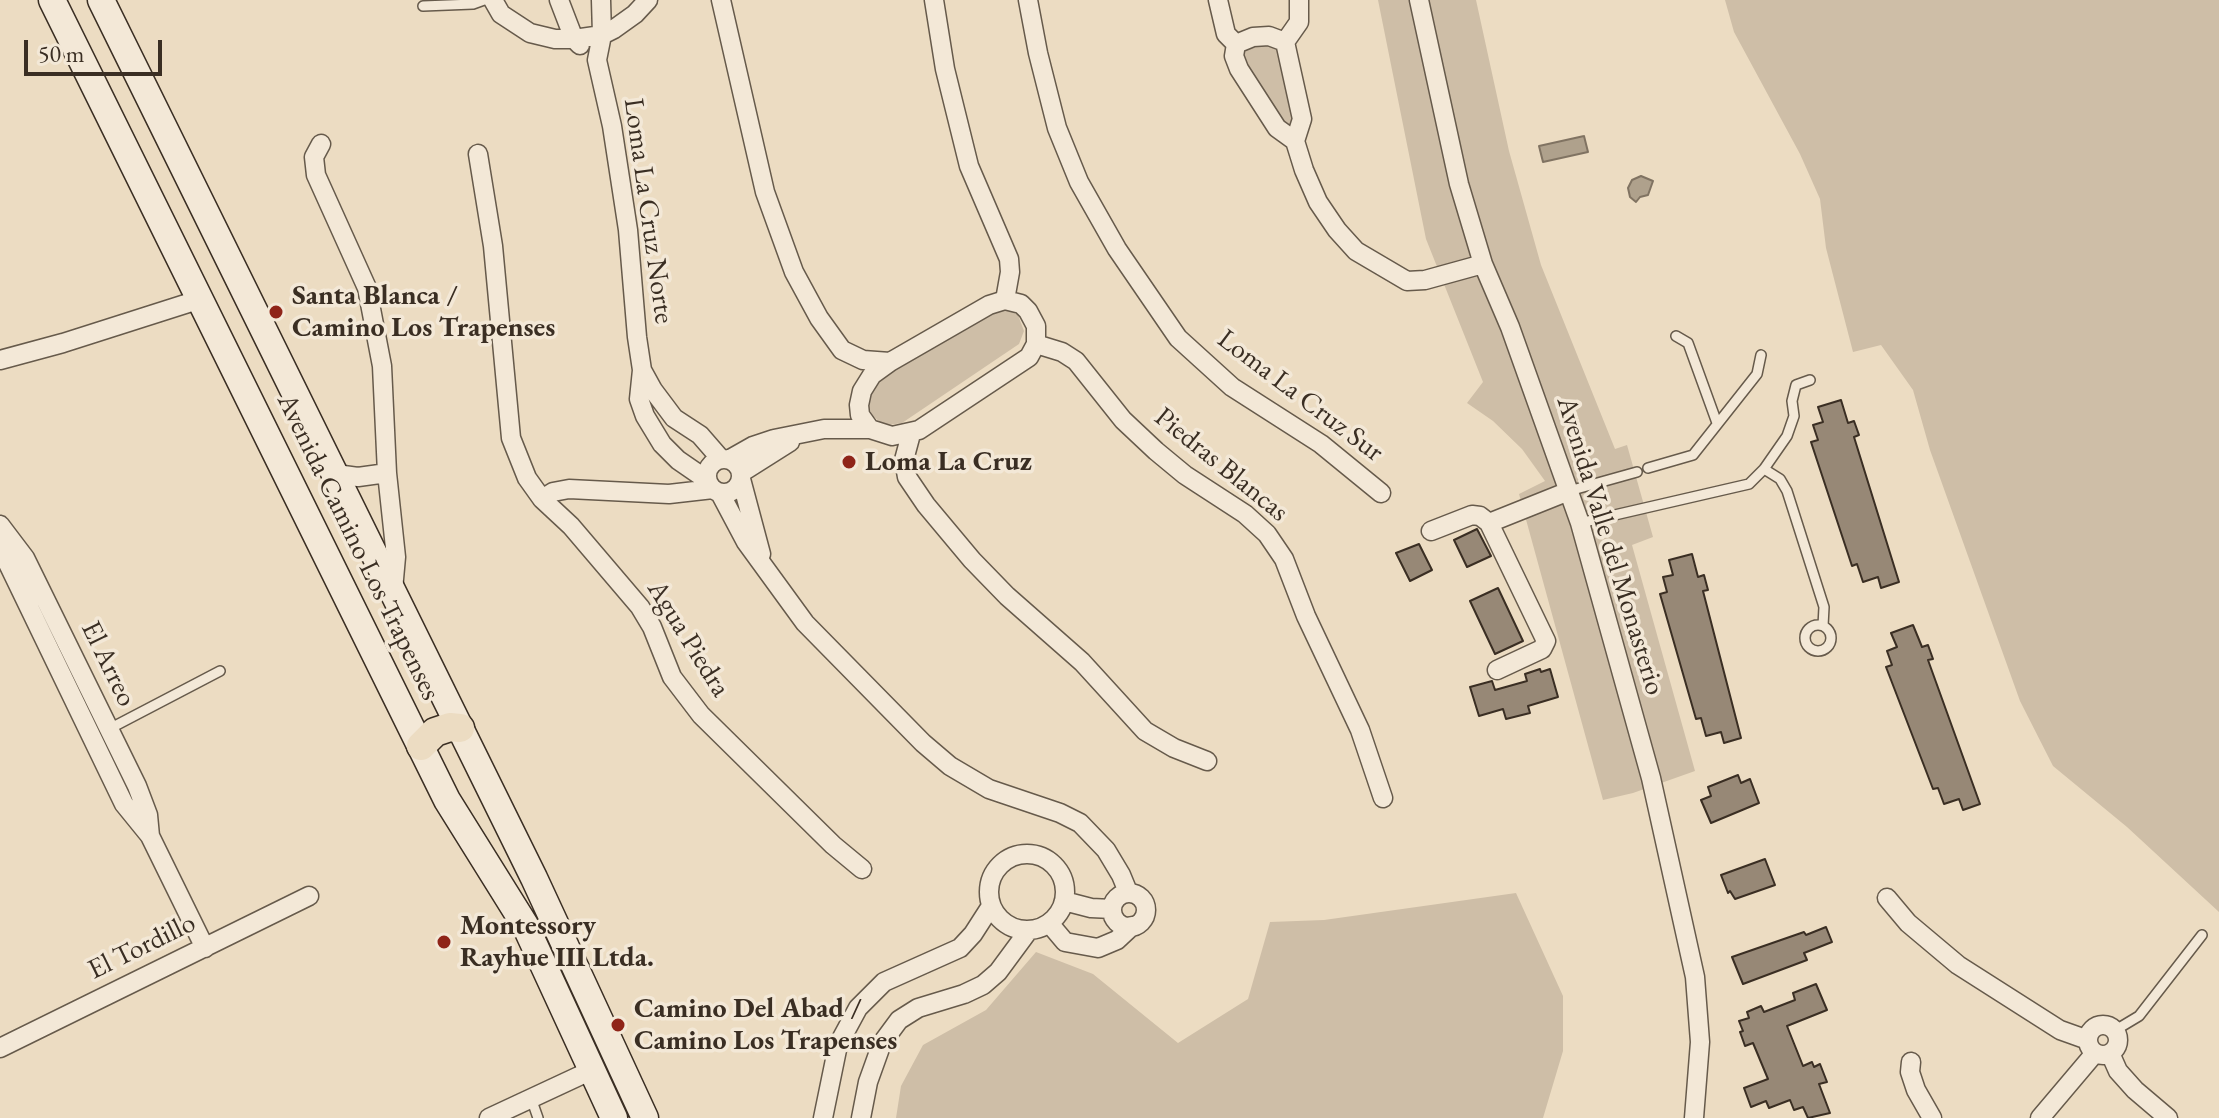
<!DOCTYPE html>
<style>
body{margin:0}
#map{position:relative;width:2219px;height:1118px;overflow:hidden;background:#ecdcc2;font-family:"EB Garamond",serif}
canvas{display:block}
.scale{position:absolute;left:24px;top:40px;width:138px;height:36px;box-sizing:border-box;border:4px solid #3a2e23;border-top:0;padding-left:10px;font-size:24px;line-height:28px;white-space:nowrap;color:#3a2e23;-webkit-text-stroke:6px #f3e8d7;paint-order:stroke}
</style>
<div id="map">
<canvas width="2219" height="1118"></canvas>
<div class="scale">50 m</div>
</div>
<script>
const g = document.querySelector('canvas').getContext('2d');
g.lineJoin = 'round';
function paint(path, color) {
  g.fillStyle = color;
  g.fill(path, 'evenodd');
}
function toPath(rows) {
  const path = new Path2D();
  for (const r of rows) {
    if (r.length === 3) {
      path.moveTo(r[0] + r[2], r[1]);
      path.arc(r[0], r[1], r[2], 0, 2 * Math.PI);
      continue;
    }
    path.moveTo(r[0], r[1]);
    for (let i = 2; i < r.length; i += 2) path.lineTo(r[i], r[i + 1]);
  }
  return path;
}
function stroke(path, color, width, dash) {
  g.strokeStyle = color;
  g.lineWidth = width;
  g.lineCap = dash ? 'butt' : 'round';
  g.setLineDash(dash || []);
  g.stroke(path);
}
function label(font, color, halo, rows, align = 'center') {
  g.font = font + ' "EB Garamond",serif';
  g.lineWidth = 7;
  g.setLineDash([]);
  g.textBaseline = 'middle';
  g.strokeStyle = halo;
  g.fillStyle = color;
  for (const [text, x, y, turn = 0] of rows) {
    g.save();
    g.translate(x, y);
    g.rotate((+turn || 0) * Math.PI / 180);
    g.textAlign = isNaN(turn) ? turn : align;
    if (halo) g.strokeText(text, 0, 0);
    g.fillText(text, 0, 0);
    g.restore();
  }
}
const green = toPath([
 [1378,0,1476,0,1509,151,1541,265,1615,449,1627,445,1653,537,1632,545,1695,771,1633,793,1603,800,1519,494,1545,481,1522,449,1493,421,1467,403,1483,382,1426,239],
 [1725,0,2219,0,2219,912,2127,827,2053,766,2020,701,1930,450,1913,390,1881,345,1853,352,1826,248,1820,199,1800,154,1734,32],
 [1261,41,1281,48,1295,109,1293,127,1287,127,1245,69,1241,50],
 [995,307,1005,308,1018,315,1024,331,1019,344,902,423,888,425,880,422,872,415,867,403,869,389,880,375],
 [1516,893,1563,996,1563,1051,1543,1118,896,1118,901,1086,923,1045,986,1010,1036,952,1093,974,1178,1043,1248,999,1270,922,1324,920]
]);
const water = toPath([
 [1584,136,1588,152,1543,162,1539,146,1584,136],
 [1641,176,1653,181,1648,195,1640,197,1636,202,1630,197,1628,188,1632,180,1641,176]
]);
const building = toPath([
 [1841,400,1848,423,1854,421,1859,435,1854,437,1899,582,1881,588,1878,577,1863,582,1857,564,1852,566,1811,442,1818,440,1813,425,1823,422,1818,407,1841,400],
 [1477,529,1491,556,1467,567,1454,540,1477,529],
 [1419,544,1432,570,1410,581,1396,553,1419,544],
 [1692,554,1698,577,1704,575,1708,590,1703,591,1741,738,1724,743,1721,732,1706,736,1701,718,1696,719,1660,594,1667,592,1663,577,1673,575,1669,560,1692,554],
 [1498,588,1523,641,1495,654,1470,601,1498,588],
 [1913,625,1922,647,1928,645,1933,659,1928,660,1980,804,1963,810,1959,799,1944,804,1938,788,1933,789,1886,667,1892,665,1887,651,1897,647,1891,633,1913,625],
 [1540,669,1541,672,1550,669,1558,697,1528,706,1530,713,1506,719,1503,709,1479,716,1470,687,1492,681,1495,690,1527,681,1525,674,1540,669],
 [1738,775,1741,783,1750,779,1759,803,1711,823,1701,800,1711,796,1708,787,1738,775],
 [1765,859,1775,885,1735,899,1730,891,1728,893,1721,875,1765,859],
 [1826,927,1832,942,1804,953,1807,960,1743,984,1732,957,1804,932,1806,935,1826,927],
 [1816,984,1827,1010,1787,1026,1803,1066,1812,1062,1814,1067,1820,1064,1827,1082,1819,1084,1830,1113,1808,1118,1803,1107,1794,1110,1790,1100,1769,1108,1766,1101,1751,1107,1744,1088,1768,1079,1753,1043,1745,1046,1740,1032,1743,1031,1739,1021,1749,1018,1747,1012,1761,1006,1764,1012,1795,1000,1793,993,1816,984]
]);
const lane = toPath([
 [423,6,473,4,484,0],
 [1676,336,1688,343,1717,423],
 [1648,468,1693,455,1757,374,1761,355],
 [1764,469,1780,479,1787,491,1824,607,1823,626],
 [1569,491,1637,472],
 [1580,523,1749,484,1764,469,1787,436,1794,416,1792,401,1796,385,1810,380],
 [1818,638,13],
 [109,729,220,671],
 [2114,1031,2139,1016,2202,935],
 [531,1098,538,1118]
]);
const street = toPath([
 [493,0,501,14,530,33,555,39,574,39,602,35,614,29,635,14,648,0],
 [559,0,574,39,580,45],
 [601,0,602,35,597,60,612,126,628,230,637,337,642,370,639,399,645,416,662,444,678,460,707,480],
 [721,0,765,192,794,272,819,318,842,350,863,360,890,362],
 [934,0,945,69,969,166,1009,259,1010,272,1005,300],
 [1028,0,1038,53,1057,128,1079,182,1117,249,1178,338,1232,387,1321,444,1381,493],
 [1218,0,1226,34,1236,44],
 [1419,0,1459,184,1483,264,1510,327,1580,523,1651,778,1695,977,1700,1042,1694,1118],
 [1285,42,1299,22,1299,0],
 [1236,44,1234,56,1239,69,1277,128,1295,141,1304,170,1318,202,1337,230,1356,251,1407,281,1425,280,1483,264],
 [1236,44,1253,37,1269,36,1285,42,1302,119,1295,141],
 [321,144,314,157,316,175,367,288,382,366,387,473],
 [478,154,493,246,511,438,527,478,542,499,571,526,640,607,652,627,672,677,701,715,833,845,862,869],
 [1005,300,1021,304,1028,311,1036,326,1036,344,1029,357,919,430,892,436,870,429,860,415,859,405,862,391,872,375,890,362,989,305,1005,300],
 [1036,344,1062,352,1076,361,1123,420,1156,451,1185,475,1245,514,1267,534,1284,559,1306,616,1360,730,1383,798],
 [0,360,63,343,201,299],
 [642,370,653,390,674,418,700,435,720,458],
 [911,434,904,460,907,477,926,505,972,560,1007,596,1082,662,1145,731,1174,748,1207,761],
 [724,476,17],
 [730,459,753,446,774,439,824,429,870,429],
 [741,473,790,442],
 [336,474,358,477,387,473,396,557,393,590],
 [741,479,761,554],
 [720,493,746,542,805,623,923,743,950,766,989,789,1060,813,1080,823,1106,850,1121,875,1128,892],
 [542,499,553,492,569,489,669,494,713,489],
 [1489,523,1569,491],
 [0,525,25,558,137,786,148,815,150,836],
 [1431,531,1472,515,1480,516,1489,523,1546,641,1542,649,1497,670],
 [0,547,124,804,150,836,205,948],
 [1027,892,38],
 [1129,910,17],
 [1887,898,1908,923,1958,965,2060,1030,2088,1040],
 [1064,901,1091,908,1112,909],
 [1049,923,1065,942,1098,948,1117,940,1132,926],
 [2103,1040,15],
 [0,1048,309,896],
 [2110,1053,2118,1071,2135,1090,2168,1118],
 [1911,1062,1910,1072,1916,1090,1932,1118],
 [489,1118,592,1070],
 [823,1118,838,1045,858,1008,884,982,960,948,973,934,991,906],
 [861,1118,868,1082,882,1043,899,1020,918,1008,964,994,983,985,998,972,1029,930],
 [2040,1118,2095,1053]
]);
const secondary = toPath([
 [52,0,447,800,525,925,614,1118],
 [101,0,534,878,645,1118]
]);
const primary = toPath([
 [421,746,435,732,450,727,460,728]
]);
const markers = [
 [276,312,8,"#8f2418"],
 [849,462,8,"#8f2418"],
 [444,942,8,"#8f2418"],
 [618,1025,8,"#8f2418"]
];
const streetNames = [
 ["Loma La Cruz Norte",648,211,82],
 ["Loma La Cruz Sur",1300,396,37],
 ["Piedras Blancas",1221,465,39],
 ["Avenida Valle del Monasterio",1610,546,73],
 ["Avenida Camino Los Trapenses",358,547,64],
 ["Agua Piedra",688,639,58],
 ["El Arreo",108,664,64],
 ["El Tordillo",142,947,-26]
];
const poiNames = [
 ["Santa Blanca /",292,296],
 ["Camino Los Trapenses",292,328],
 ["Loma La Cruz",865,462],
 ["Montessory",460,926],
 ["Rayhue III Ltda.",460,958],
 ["Camino Del Abad /",634,1009],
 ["Camino Los Trapenses",634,1041]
];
paint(green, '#cebea7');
paint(water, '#afa18c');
stroke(water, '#807362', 2);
paint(building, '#978876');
stroke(building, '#3a2e23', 2);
stroke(lane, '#665a4b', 12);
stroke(street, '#665a4b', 21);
stroke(secondary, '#3a2e23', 29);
stroke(primary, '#3a2e23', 31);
stroke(lane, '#f3e8d7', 9);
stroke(street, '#f3e8d7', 18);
stroke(secondary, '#f3e8d7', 26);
stroke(primary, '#ecdcc2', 28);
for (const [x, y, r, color] of markers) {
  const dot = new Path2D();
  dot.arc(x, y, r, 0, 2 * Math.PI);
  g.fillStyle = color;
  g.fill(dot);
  stroke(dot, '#f3e8d7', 3);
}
label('28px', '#3a2e23', '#f3e8d7', streetNames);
label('bold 28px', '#3a2e23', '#f3e8d7', poiNames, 'left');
</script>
